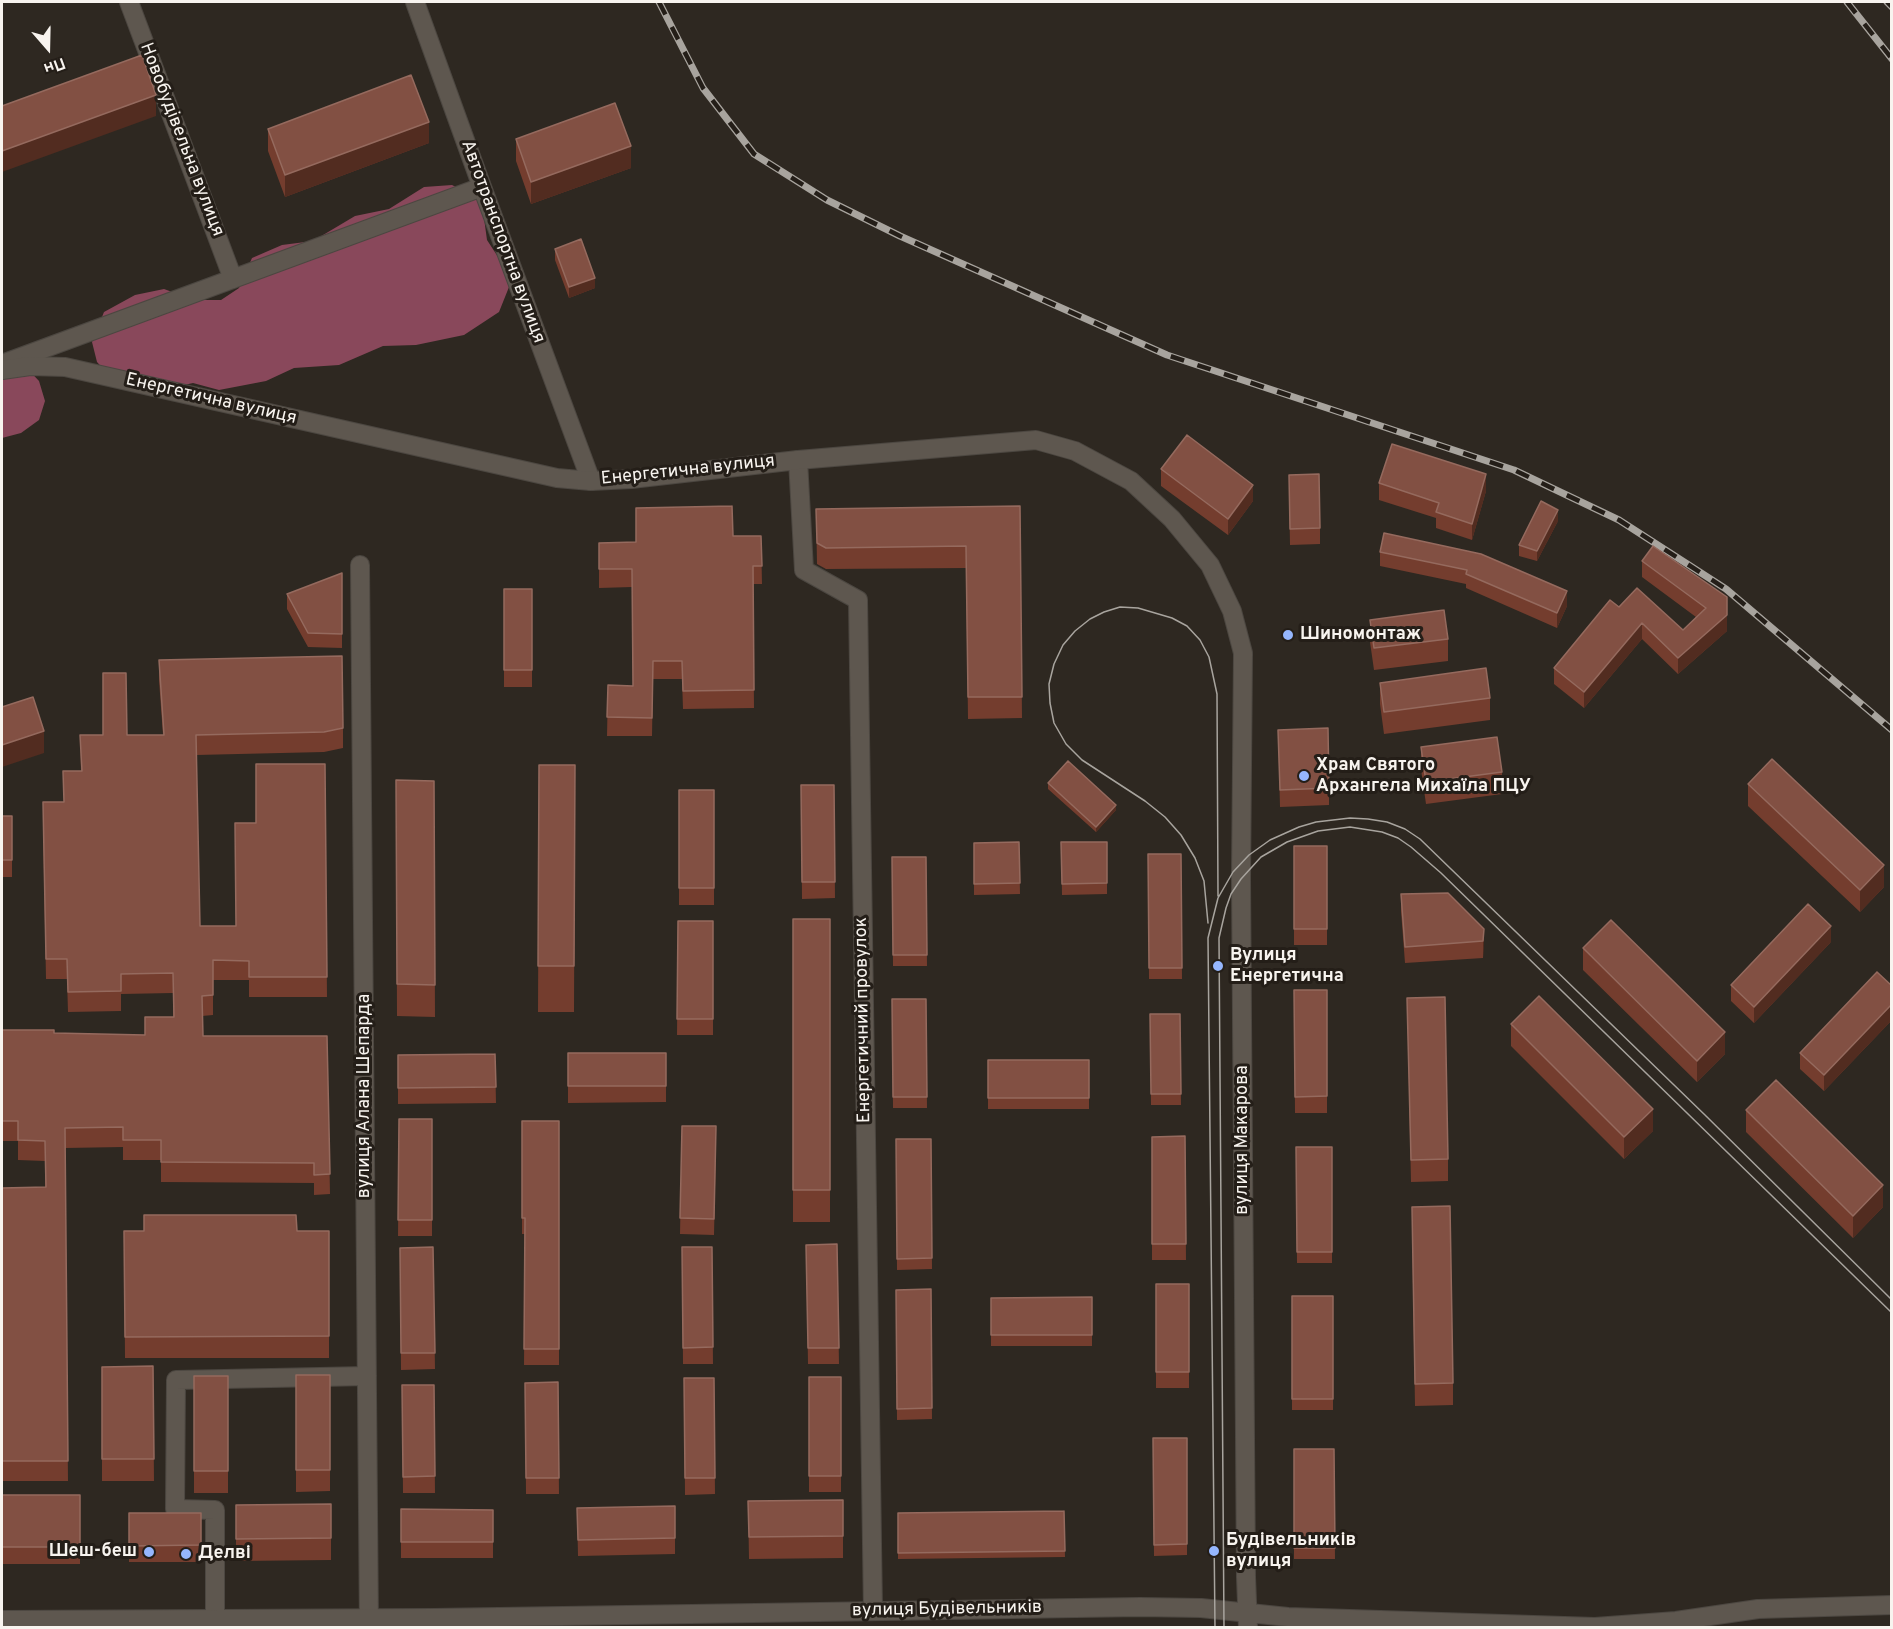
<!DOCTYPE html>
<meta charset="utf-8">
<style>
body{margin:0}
#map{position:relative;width:1893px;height:1629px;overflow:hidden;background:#2e2821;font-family:Overpass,sans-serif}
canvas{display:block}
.frame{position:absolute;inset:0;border:3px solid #f8f4ef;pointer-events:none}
.north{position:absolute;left:18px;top:18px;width:60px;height:60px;-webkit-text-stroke:4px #241e18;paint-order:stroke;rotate:160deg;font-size:16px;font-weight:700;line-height:24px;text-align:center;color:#f8f4ef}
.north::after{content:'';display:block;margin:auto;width:21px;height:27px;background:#f8f4ef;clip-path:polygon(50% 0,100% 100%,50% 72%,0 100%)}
</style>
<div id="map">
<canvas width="1893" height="1629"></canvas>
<div class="frame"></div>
<div class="north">Пн</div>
</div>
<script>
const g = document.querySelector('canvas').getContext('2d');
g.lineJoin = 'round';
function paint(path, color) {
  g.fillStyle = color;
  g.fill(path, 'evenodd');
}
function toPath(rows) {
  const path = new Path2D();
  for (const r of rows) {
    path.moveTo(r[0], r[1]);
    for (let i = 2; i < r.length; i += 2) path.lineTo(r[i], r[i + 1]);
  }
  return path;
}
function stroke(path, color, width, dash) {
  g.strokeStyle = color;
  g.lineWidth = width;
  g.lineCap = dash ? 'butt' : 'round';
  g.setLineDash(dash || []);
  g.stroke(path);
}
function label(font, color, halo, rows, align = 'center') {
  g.font = font + ' Overpass,sans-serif';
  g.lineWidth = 6;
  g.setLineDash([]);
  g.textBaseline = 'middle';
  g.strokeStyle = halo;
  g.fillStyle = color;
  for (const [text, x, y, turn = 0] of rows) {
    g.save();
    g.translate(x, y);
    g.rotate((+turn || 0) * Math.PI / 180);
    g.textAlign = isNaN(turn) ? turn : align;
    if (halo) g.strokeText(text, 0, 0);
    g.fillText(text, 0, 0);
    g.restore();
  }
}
const forest = toPath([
 [452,185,476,197,484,218,487,240,500,260,509,287,499,312,464,335,416,345,383,346,339,365,294,368,266,381,219,390,193,383,148,393,119,386,97,362,92,342,104,312,135,295,164,289,194,300,221,300,239,288,252,258,282,245,313,241,355,216,389,209,424,187],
 [2,358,23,364,39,381,45,401,39,420,21,433,2,438]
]);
const street = toPath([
 [129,2,233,279],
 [415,2,482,187,591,481],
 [2,364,482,187],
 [798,460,804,570,858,600,873,1611],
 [360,565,369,1628],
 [215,1619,215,1510,175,1509,176,1380,367,1376]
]);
const secondary = toPath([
 [2,370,30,366,65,367,557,478,591,481,631,479,798,460,1036,440,1075,451,1131,481,1172,519,1210,565,1232,611,1243,653,1241,879,1246,1577,1248,1628],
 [2,1620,434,1618,1140,1607,1201,1608,1288,1617,1595,1627,1676,1621,1758,1609,1892,1605]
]);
const tram = toPath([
 [1208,923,1204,881,1195,858,1181,835,1165,817,1145,801,1082,760,1066,744,1054,723,1050,703,1049,684,1054,664,1063,645,1075,631,1090,619,1104,612,1120,607,1138,608,1172,618,1187,626,1200,640,1209,657,1217,694,1218,896],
 [1215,1628,1208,938,1218,898,1233,872,1249,855,1270,840,1299,827,1316,822,1350,818,1368,819,1387,822,1405,829,1420,839,1705,1115,1892,1300],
 [1224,1628,1219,938,1226,908,1231,894,1241,879,1261,857,1287,842,1318,831,1350,827,1382,832,1398,838,1411,847,1441,873,1892,1313]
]);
const rail = toPath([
 [659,2,703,88,754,154,827,200,900,236,1167,355,1514,470,1619,520,1726,589,1892,730],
 [1847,2,1892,59],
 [1887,2,1892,7]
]);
const wall = toPath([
 [268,129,429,143,285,197,268,151],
 [516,139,631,168,531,204,516,161],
 [555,249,595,288,569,298,555,260],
 [1161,469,1253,501,1228,535,1161,486],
 [1379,483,1486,491,1472,540,1436,528,1436,518,1379,500],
 [1289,491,1320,528,1320,544,1290,545],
 [1020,506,1022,718,968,719,966,568,826,569,817,564,816,509],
 [1558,521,1537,561,1519,556,1519,545],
 [1384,533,1567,606,1557,628,1466,588,1466,584,1380,566,1380,552],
 [733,536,761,536,762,584,753,584,754,708,683,709,682,679,653,679,652,736,607,736,608,685,633,686,632,587,599,588,599,543,636,542],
 [1653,546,1727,631,1678,674,1642,639,1584,708,1554,684,1554,668,1619,607,1683,630,1696,617,1642,577,1642,561],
 [342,573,342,648,308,647,287,609,287,594],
 [504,589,532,589,532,687,504,687],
 [1370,620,1448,639,1448,661,1374,670,1370,642],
 [159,660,343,728,343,748,324,752,196,755,200,926,236,926,256,823,325,764,327,997,249,997,249,980,213,980,213,1015,202,1016,203,1036,327,1036,330,1194,314,1195,314,1183,161,1182,161,1160,123,1160,123,1147,65,1148,68,1481,2,1481,2,1188,45,1187,45,1161,18,1160,18,1141,2,1141,2,1030,54,1033,145,1035,173,1017,173,993,121,994,121,1011,68,1012,67,979,46,979,43,822,64,802,81,771,80,735,163,735,159,680],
 [1380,683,1490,698,1490,720,1384,734,1380,704],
 [1278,730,1329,788,1329,805,1280,807],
 [1421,747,1502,772,1502,794,1426,804,1421,769],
 [539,765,575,765,574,1012,538,1012],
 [396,780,434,781,435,1017,397,1016],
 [1048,783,1116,810,1096,832,1048,789],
 [1748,784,1884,887,1860,912,1748,806],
 [801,785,834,785,835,898,802,899],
 [679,790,714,790,714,905,679,905],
 [2,816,12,816,12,877,2,877],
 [1019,842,1020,894,974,895,974,843],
 [1061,842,1107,842,1107,894,1062,895],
 [1294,846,1327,846,1327,945,1294,945],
 [1148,854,1181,854,1182,979,1149,979],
 [892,857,926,857,927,966,893,966],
 [1401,894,1484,929,1483,958,1405,963,1401,911],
 [793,919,830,919,830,1222,793,1222],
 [678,921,713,921,713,1035,677,1035],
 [1831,942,1754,1023,1731,1001,1731,985],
 [1583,948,1725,1054,1697,1082,1583,970],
 [1892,986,1892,1020,1824,1091,1800,1069,1800,1053],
 [1294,990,1327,990,1327,1113,1295,1113],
 [1407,998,1448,1159,1448,1181,1411,1182],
 [892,999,926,999,927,1108,893,1108],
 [1150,1014,1180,1014,1181,1105,1151,1105],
 [1511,1024,1653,1131,1624,1159,1511,1046],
 [568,1053,666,1053,666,1102,568,1103],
 [495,1054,496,1103,398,1104,398,1055],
 [988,1060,1089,1060,1089,1109,988,1109],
 [1746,1110,1883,1207,1853,1238,1746,1132],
 [399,1119,432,1119,432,1236,398,1236],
 [522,1121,559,1121,559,1365,524,1365,525,1234,522,1234],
 [682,1126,716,1143,714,1235,680,1234],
 [1185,1136,1186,1260,1152,1260,1152,1137],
 [896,1139,931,1139,932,1269,897,1270],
 [1296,1147,1332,1147,1332,1263,1297,1263],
 [1412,1229,1453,1383,1453,1405,1415,1406],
 [124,1231,329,1231,329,1358,125,1358],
 [837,1244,839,1364,808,1364,806,1245],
 [433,1247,435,1369,401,1370,400,1248],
 [682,1247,712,1247,713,1364,683,1364],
 [1156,1284,1189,1284,1189,1388,1156,1388],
 [931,1289,932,1419,897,1420,896,1290],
 [1292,1296,1333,1296,1333,1410,1292,1410],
 [1092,1297,1092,1346,991,1346,991,1298],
 [153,1366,154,1481,102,1481,102,1367],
 [296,1375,330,1375,330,1491,296,1492],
 [194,1376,228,1376,228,1493,194,1493],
 [809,1377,841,1377,841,1492,809,1492],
 [684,1378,714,1378,715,1494,685,1495],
 [558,1382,559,1494,526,1494,525,1383],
 [402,1385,434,1385,435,1493,403,1493],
 [1153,1438,1187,1438,1187,1555,1154,1556],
 [1294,1449,1334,1449,1335,1559,1294,1559],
 [2,1495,80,1495,80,1564,2,1564],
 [843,1500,843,1558,749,1559,748,1501],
 [331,1504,331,1560,236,1561,236,1505],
 [675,1506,675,1554,578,1556,577,1508],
 [401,1509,493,1510,493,1558,401,1558],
 [1064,1511,1065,1557,898,1559,898,1513],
 [129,1513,201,1513,201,1562,129,1562]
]);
const shadedWall = toPath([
 [156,95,156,116,2,172,2,151],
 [429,122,429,143,285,197,285,175],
 [631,146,631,168,531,204,531,182],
 [595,278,595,288,569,298,569,287],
 [1486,474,1486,491,1472,540,1472,524],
 [1253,485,1253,501,1228,535,1228,519],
 [1558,510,1558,521,1537,561,1537,551],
 [1567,591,1567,606,1557,628,1557,613],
 [1727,615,1727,631,1678,674,1678,658],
 [1642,623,1642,639,1584,708,1584,692],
 [44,731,44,753,2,767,2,745],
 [1116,805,1116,810,1096,832,1096,827],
 [1884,865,1884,887,1860,912,1860,890],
 [1831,926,1831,942,1754,1023,1754,1007],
 [1484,929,1484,945,1483,958,1483,941],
 [1892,1004,1892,1020,1824,1091,1824,1075],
 [1725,1032,1725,1054,1697,1082,1697,1061],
 [1653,1109,1653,1131,1624,1159,1624,1137],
 [1883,1185,1883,1207,1853,1238,1853,1216]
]);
const building = toPath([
 [142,55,156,95,2,151,2,106,142,55],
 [411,75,429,122,285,175,268,129,411,75],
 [615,103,631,146,531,182,516,139,615,103],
 [581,239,595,278,569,287,555,249,581,239],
 [1187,435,1253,485,1228,519,1161,469,1187,435],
 [1392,444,1486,474,1472,524,1436,512,1439,503,1379,483,1392,444],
 [1319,474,1320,528,1290,529,1289,475,1319,474],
 [1541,501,1558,510,1537,551,1519,545,1541,501],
 [732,506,733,536,761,536,762,566,753,566,754,690,683,691,682,661,653,661,652,718,607,717,608,685,633,686,632,569,599,569,599,543,636,542,636,508,732,506],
 [1020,506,1022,697,968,697,966,546,826,548,817,543,816,509,1020,506],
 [1384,533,1481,554,1567,591,1557,613,1466,574,1467,570,1380,552,1384,533],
 [1653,546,1727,597,1727,615,1678,658,1642,623,1584,692,1554,668,1610,600,1619,607,1637,588,1683,630,1706,608,1642,561,1653,546],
 [342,573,342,634,308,633,287,594,342,573],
 [504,589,532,589,532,670,504,670,504,589],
 [1444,610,1448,639,1374,648,1370,620,1444,610],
 [342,656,343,728,324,732,196,735,200,926,236,926,235,823,256,823,256,764,325,764,327,977,249,977,249,961,213,960,213,995,202,996,203,1036,327,1036,330,1174,314,1175,314,1163,161,1162,161,1140,123,1140,123,1127,65,1128,68,1461,2,1461,2,1188,46,1187,45,1141,18,1140,18,1121,2,1121,2,1030,54,1030,54,1033,145,1035,145,1017,174,1017,173,973,121,974,121,991,68,992,67,959,46,959,43,802,64,802,63,771,82,771,80,735,103,735,103,673,126,673,127,735,164,735,159,660,342,656],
 [1486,668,1490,698,1384,712,1380,683,1486,668],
 [33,697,44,731,2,745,2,707,33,697],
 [1328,728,1329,788,1280,790,1278,730,1328,728],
 [1497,737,1502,772,1426,782,1421,747,1497,737],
 [1772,759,1884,865,1860,890,1748,784,1772,759],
 [1068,761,1116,805,1096,827,1048,783,1068,761],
 [539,765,575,765,574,966,538,966,539,765],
 [396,780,434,781,435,985,397,984,396,780],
 [801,785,834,785,835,882,802,882,801,785],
 [679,790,714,790,714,888,679,888,679,790],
 [2,816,12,816,12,860,2,860,2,816],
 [1019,842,1020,883,974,884,974,843,1019,842],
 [1061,842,1107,842,1107,883,1062,884,1061,842],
 [1294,846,1327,846,1327,929,1294,929,1294,846],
 [1148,854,1181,854,1182,968,1149,968,1148,854],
 [892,857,926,857,927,955,893,955,892,857],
 [1448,893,1484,929,1483,941,1405,947,1401,894,1448,893],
 [1808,904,1831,926,1754,1007,1731,985,1808,904],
 [793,919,830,919,830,1190,793,1190,793,919],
 [1611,920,1725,1032,1697,1061,1583,948,1611,920],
 [678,921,713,921,713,1019,677,1019,678,921],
 [1877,972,1892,986,1892,1004,1824,1075,1800,1053,1877,972],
 [1294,990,1327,990,1327,1096,1295,1097,1294,990],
 [1539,996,1653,1109,1624,1137,1511,1024,1539,996],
 [1445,997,1448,1159,1411,1160,1407,998,1445,997],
 [892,999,926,999,927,1097,893,1097,892,999],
 [1150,1014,1180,1014,1181,1094,1151,1094,1150,1014],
 [568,1053,666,1053,666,1086,568,1086,568,1053],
 [495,1054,496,1087,398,1088,398,1055,495,1054],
 [988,1060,1089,1060,1089,1098,988,1098,988,1060],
 [1776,1080,1883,1185,1853,1216,1746,1110,1776,1080],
 [399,1119,432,1119,432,1220,398,1220,399,1119],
 [522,1121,559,1121,559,1349,524,1349,525,1218,522,1218,522,1121],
 [682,1126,716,1126,714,1219,680,1218,682,1126],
 [1185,1136,1186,1244,1152,1244,1152,1137,1185,1136],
 [896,1139,931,1139,932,1258,897,1259,896,1139],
 [1296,1147,1332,1147,1332,1252,1297,1252,1296,1147],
 [1450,1206,1453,1383,1415,1384,1412,1207,1450,1206],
 [144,1215,296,1215,297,1231,329,1231,329,1336,125,1337,124,1231,144,1231,144,1215],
 [837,1244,839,1348,808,1348,806,1245,837,1244],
 [433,1247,435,1353,401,1353,400,1248,433,1247],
 [682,1247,712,1247,713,1347,683,1348,682,1247],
 [1156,1284,1189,1284,1189,1372,1156,1372,1156,1284],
 [931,1289,932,1408,897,1409,896,1290,931,1289],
 [1292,1296,1333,1296,1333,1399,1292,1399,1292,1296],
 [1092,1297,1092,1335,991,1335,991,1298,1092,1297],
 [153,1366,154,1459,102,1459,102,1367,153,1366],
 [296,1375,330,1375,330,1470,296,1470,296,1375],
 [194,1376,228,1376,228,1471,194,1471,194,1376],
 [809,1377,841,1377,841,1476,809,1476,809,1377],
 [684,1378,714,1378,715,1478,685,1478,684,1378],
 [558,1382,559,1478,526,1478,525,1383,558,1382],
 [402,1385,434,1385,435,1476,403,1477,402,1385],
 [1153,1438,1187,1438,1187,1544,1154,1545,1153,1438],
 [1294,1449,1334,1449,1335,1548,1294,1548,1294,1449],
 [2,1495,80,1495,80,1547,2,1547,2,1495],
 [843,1500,843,1536,749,1537,748,1501,843,1500],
 [331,1504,331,1538,236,1539,236,1505,331,1504],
 [675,1506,675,1538,578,1540,577,1508,675,1506],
 [401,1509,493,1510,493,1542,401,1542,401,1509],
 [1064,1511,1065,1551,898,1553,898,1513,1064,1511],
 [129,1513,201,1513,201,1545,129,1546,129,1513]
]);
const markers = [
 [1288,635,6,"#95b6fd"],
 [1304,776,6,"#95b6fd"],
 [1218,966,6,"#95b6fd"],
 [1214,1551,6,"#95b6fd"],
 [149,1552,6,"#95b6fd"],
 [186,1554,6,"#95b6fd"]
];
const streetNames = [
 ["Новобудівельна вулиця",181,140,69],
 ["Автотранспортна вулиця",502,242,70],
 ["Енергетична вулиця",211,400,13],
 ["Енергетична вулиця",688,471,-6],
 ["Енергетичний провулок",864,1020,-91],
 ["вулиця Алана Шепарда",365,1096,-90],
 ["вулиця Макарова",1243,1140,-90],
 ["вулиця Будівельників",947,1610,-1]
];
const poiNames = [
 ["Шиномонтаж",1300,635],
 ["Храм Святого",1316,766],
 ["Архангела Михаїла ПЦУ",1316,787],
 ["Вулиця",1230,956],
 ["Енергетична",1230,977],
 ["Будівельників",1226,1541],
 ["вулиця",1226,1562],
 ["Шеш-беш",137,1552,"right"],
 ["Делві",198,1554]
];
paint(forest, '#89485b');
stroke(street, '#4c4741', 20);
stroke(secondary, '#4c4741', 20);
stroke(street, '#5e574f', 18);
stroke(secondary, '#5e574f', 18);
stroke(tram, '#a8a49e', 1.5);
stroke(rail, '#a8a49e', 7);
stroke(rail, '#241e18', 4.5, [14]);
paint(wall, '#743d2e');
paint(shadedWall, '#522c20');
paint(building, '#825043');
stroke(building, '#956a5e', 1.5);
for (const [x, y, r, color] of markers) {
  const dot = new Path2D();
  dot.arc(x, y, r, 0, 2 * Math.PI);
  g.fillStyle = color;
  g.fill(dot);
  stroke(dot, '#241e18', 2);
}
label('18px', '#f8f4ef', '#241e18', streetNames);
label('bold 18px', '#f8f4ef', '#241e18', poiNames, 'left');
</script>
